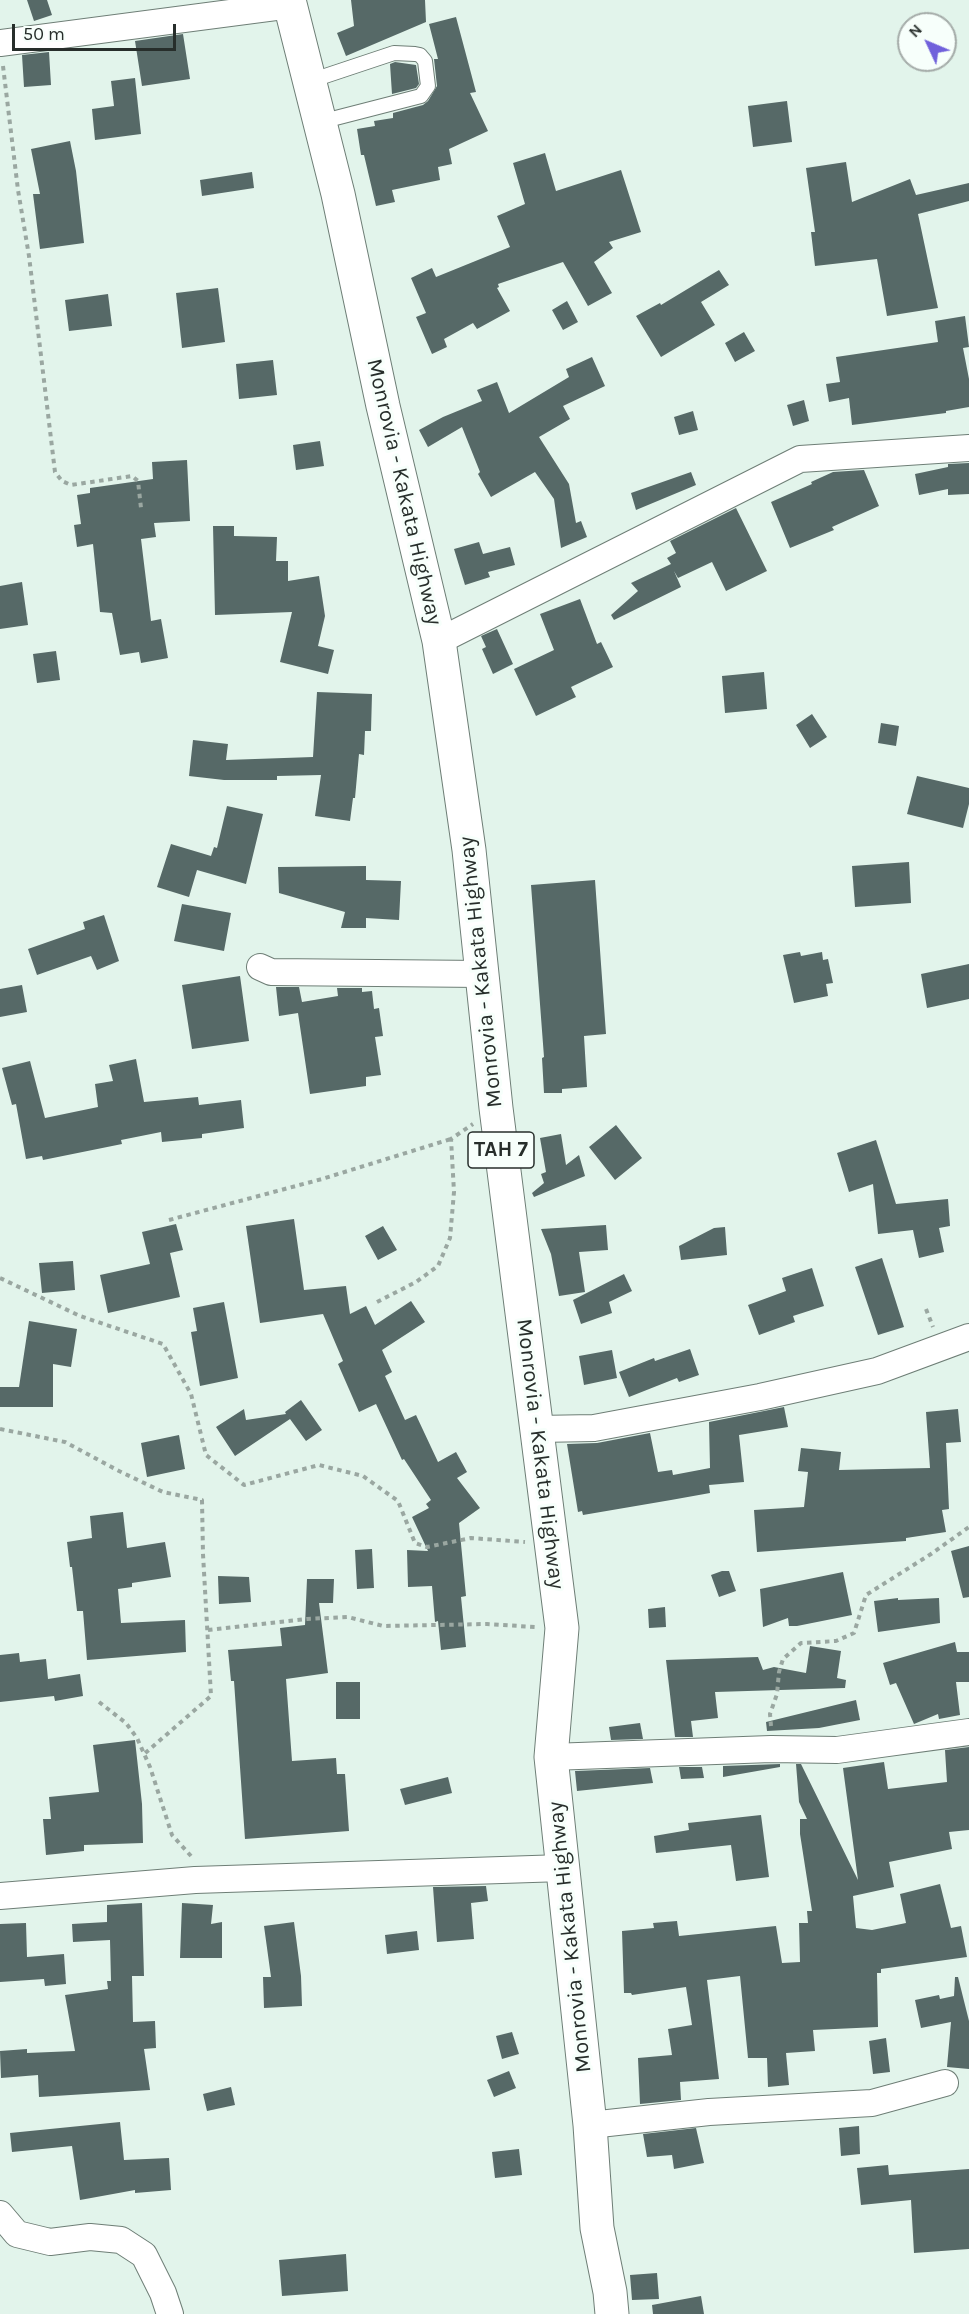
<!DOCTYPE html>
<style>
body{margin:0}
#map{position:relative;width:969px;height:2314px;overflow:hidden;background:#e2f4eb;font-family:Karla,sans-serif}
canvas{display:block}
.north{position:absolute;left:897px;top:12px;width:60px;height:60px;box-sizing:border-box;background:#f7fffb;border:2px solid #a4aba8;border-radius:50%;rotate:314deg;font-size:16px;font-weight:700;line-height:24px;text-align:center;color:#272e2b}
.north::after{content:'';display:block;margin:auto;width:21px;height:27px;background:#7061db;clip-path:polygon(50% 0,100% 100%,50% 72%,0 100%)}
.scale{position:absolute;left:12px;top:24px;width:164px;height:27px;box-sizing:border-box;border:3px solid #272e2b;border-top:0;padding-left:8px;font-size:18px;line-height:21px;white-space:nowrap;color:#272e2b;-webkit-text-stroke:4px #f7fffb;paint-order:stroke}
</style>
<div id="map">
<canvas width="969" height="2314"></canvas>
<div class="north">N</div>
<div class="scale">50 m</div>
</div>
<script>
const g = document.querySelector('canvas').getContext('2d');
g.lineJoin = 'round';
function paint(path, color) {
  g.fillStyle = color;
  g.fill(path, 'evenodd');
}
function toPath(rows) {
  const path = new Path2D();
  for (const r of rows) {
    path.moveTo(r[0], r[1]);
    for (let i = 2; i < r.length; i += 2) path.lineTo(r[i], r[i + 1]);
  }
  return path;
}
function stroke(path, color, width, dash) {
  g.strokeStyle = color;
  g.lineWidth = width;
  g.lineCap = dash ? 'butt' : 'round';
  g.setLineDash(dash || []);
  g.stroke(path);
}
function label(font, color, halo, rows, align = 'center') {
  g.font = font + ' Karla,sans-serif';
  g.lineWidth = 6;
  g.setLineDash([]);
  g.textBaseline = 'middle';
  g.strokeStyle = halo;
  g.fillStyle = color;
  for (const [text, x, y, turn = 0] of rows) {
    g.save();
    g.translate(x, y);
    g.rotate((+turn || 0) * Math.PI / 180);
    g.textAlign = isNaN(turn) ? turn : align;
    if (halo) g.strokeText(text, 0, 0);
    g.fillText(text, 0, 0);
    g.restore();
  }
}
const building = toPath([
 [27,0,47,0,52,15,34,21],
 [351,0,425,0,426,22,346,56,337,33,354,26],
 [456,17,476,92,470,93,488,131,449,149,452,164,438,167,440,180,392,190,395,202,376,206,364,155,361,155,357,129,375,126,374,121,393,118,393,113,423,105,428,101,437,86,434,59,438,59,429,24],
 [183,34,190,79,142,86,135,41],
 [49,52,51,85,24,87,22,55],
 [395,62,416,65,419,84,416,88,392,94,390,64],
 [135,78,141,134,95,140,92,109,114,106,111,81],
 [787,101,792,142,753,147,748,106],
 [70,141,76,171,84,243,40,249,33,194,40,194,31,149],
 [545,153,556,191,621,170,641,232,609,242,613,248,594,262,612,293,588,306,563,262,498,284,499,287,497,288,510,311,477,329,473,323,444,339,447,347,432,354,416,317,426,313,411,278,432,268,436,277,510,247,497,216,525,204,513,163],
 [846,162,852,202,910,179,916,195,969,183,969,201,918,214,938,308,887,316,877,259,815,266,811,232,815,232,806,168],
 [252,172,254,188,202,196,200,180],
 [719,270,729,285,701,302,715,325,661,357,636,316,660,303,661,305],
 [218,288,225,342,182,348,176,293],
 [108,294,112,326,69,331,65,300],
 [567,301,578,322,563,330,552,310],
 [965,316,969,347,963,348,969,379,969,407,946,411,946,413,852,425,849,398,829,402,826,384,840,382,836,357,938,342,935,321],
 [744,332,755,351,735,362,725,343],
 [592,357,605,386,563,406,570,419,539,437,569,484,576,523,581,521,587,537,561,548,554,499,535,472,491,497,478,474,480,472,462,427,428,447,419,430,443,417,482,401,477,390,497,382,509,413,569,377,566,369],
 [273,360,277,395,239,399,236,364],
 [804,400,809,421,793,426,787,405],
 [693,411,698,430,679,435,674,417],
 [320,441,324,466,296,470,293,445],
 [187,460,190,521,154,523,156,537,141,539,151,621,161,619,168,658,141,663,139,652,120,655,112,613,100,612,93,544,77,547,74,525,81,524,77,495,90,493,90,488,153,479,152,462],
 [969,463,969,494,948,495,948,489,919,495,915,474,948,467,948,464],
 [864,470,879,506,832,527,834,530,790,548,771,502,812,484,811,482,833,472],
 [691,472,696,485,636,510,631,493],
 [736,508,767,571,726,591,712,562,678,578,674,571,681,587,614,620,611,615,638,591,631,583,671,564,667,558,676,553,670,541],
 [213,526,234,526,234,536,277,537,276,561,288,561,288,581,319,576,325,616,318,646,334,650,328,674,280,662,292,612,215,615],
 [479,542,483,554,510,547,515,565,488,572,490,577,465,585,454,549],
 [22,582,28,625,0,629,0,586],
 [580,599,597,644,601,642,613,667,571,687,576,697,536,716,514,669,554,650,540,614],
 [497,629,513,664,493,674,482,649,486,647,481,636],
 [56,651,60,680,37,683,33,654],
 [764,672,767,709,725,713,722,676],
 [317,692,372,694,371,731,365,731,364,755,359,754,355,798,353,798,350,821,315,816,321,775,277,776,277,780,224,780,189,776,193,740,228,744,226,760,313,757],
 [812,714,827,737,810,748,796,725],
 [881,723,899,726,896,746,878,743],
 [917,776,969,788,969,804,963,828,907,814],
 [227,806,263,814,246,884,197,870,189,897,157,887,171,844,211,856,214,847,217,848],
 [909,862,911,903,855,907,852,866],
 [366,866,366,880,401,881,399,920,366,918,366,928,341,928,345,912,279,893,278,867],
 [595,880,606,1034,584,1036,587,1087,562,1089,562,1093,544,1093,542,1058,544,1057,531,885],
 [182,904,231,913,224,951,174,941],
 [104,915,119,961,97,970,91,956,37,975,28,949,85,929,83,922],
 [800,952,801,956,822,952,823,960,828,959,833,983,826,984,828,996,794,1003,783,955],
 [969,964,969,999,927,1008,921,974],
 [240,976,249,1041,192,1049,182,985],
 [22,985,27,1012,0,1017,0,989],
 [276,987,299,987,302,1002,338,996,337,988,362,988,362,992,372,991,374,1009,379,1008,383,1036,375,1037,381,1075,366,1077,366,1086,310,1094,298,1013,279,1016],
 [136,1059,144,1102,198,1097,199,1105,241,1100,244,1128,202,1134,202,1138,162,1142,161,1132,121,1140,122,1144,43,1160,42,1156,26,1159,16,1104,12,1105,2,1068,30,1061,45,1118,98,1107,95,1084,113,1081,109,1065],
 [616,1125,642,1158,615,1180,589,1147],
 [561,1134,566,1165,579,1155,585,1176,534,1197,532,1193,544,1183,541,1174,546,1172,540,1138],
 [876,1140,896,1204,948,1199,950,1226,939,1228,944,1252,919,1258,913,1230,878,1234,873,1184,849,1192,837,1153],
 [294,1219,304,1290,346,1286,350,1314,366,1306,375,1325,411,1301,425,1322,382,1350,392,1372,385,1376,405,1420,416,1415,438,1462,456,1452,467,1472,457,1478,480,1508,459,1523,466,1596,461,1597,466,1647,441,1650,438,1621,435,1622,432,1586,408,1587,407,1550,428,1551,412,1517,429,1508,426,1504,431,1500,404,1459,402,1460,376,1404,359,1412,338,1364,343,1361,323,1314,260,1323,246,1226],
 [176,1224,183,1250,170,1253,180,1297,108,1313,100,1275,150,1264,142,1232],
 [606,1225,608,1250,579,1252,585,1292,559,1296,551,1254,541,1229],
 [383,1226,397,1250,378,1260,365,1236],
 [725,1227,727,1255,681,1260,679,1246,714,1228],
 [882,1258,904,1327,878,1335,855,1267],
 [73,1261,75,1290,42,1293,39,1263],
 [812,1268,824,1306,793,1316,795,1322,759,1335,748,1305,786,1291,782,1278],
 [624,1274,632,1291,609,1302,612,1313,581,1324,573,1300],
 [224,1302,238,1378,200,1386,191,1332,197,1331,193,1308],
 [29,1321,77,1329,71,1367,53,1364,53,1407,0,1407,0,1387,19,1387],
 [690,1349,699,1375,679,1382,677,1378,629,1397,619,1372,654,1358,655,1361],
 [612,1350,617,1378,584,1385,579,1356],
 [301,1400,322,1430,306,1441,290,1419,235,1456,216,1427,244,1409,246,1420,286,1414,285,1412],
 [784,1407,788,1427,739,1435,744,1482,709,1485,710,1493,671,1500,583,1515,582,1511,578,1512,567,1444,597,1443,650,1433,658,1472,672,1470,673,1475,710,1468,709,1422],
 [958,1409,961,1442,946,1443,949,1509,942,1510,946,1532,906,1538,906,1541,757,1552,754,1510,804,1507,808,1472,798,1471,801,1448,841,1452,839,1470,930,1468,926,1412],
 [179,1435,185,1469,147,1477,141,1443],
 [123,1512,127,1548,165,1542,171,1577,132,1583,132,1587,118,1589,121,1623,185,1620,186,1652,87,1660,83,1611,77,1611,72,1567,70,1567,67,1542,92,1538,90,1516],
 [969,1546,969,1597,963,1598,951,1551],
 [372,1549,374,1588,357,1589,355,1550],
 [722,1571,729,1571,736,1591,719,1597,711,1575],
 [843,1572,852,1615,797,1626,789,1626,788,1618,763,1627,760,1589],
 [218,1576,249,1577,251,1602,219,1604],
 [307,1579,334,1579,333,1603,319,1603,328,1673,286,1679,292,1761,336,1758,337,1774,345,1774,349,1831,245,1839,234,1681,231,1681,228,1650,282,1646,280,1628,305,1625],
 [898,1598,898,1600,939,1598,940,1623,878,1632,874,1601],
 [665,1607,666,1627,649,1628,648,1609],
 [955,1642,957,1652,969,1652,969,1682,956,1682,960,1715,939,1719,938,1714,914,1724,896,1683,890,1685,883,1663],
 [810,1646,841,1651,837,1678,846,1680,845,1688,715,1692,718,1718,691,1721,693,1737,675,1737,666,1660,758,1657,763,1670,774,1667,806,1673],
 [19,1653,20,1662,46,1659,48,1679,80,1674,83,1696,55,1701,54,1696,0,1702,0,1655],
 [336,1682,360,1682,360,1719,336,1719],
 [856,1700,860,1720,819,1728,767,1731,766,1722],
 [640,1723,643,1739,611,1740,609,1727],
 [135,1740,142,1804,143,1843,84,1845,84,1851,46,1855,43,1819,51,1819,49,1797,99,1792,93,1745],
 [969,1747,969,1830,949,1832,952,1849,889,1862,894,1887,853,1896,856,1928,872,1930,906,1923,900,1894,940,1884,951,1928,961,1926,967,1957,881,1969,881,1973,877,1973,878,2027,813,2030,815,2051,786,2053,789,2085,768,2087,767,2058,748,2058,740,1976,707,1980,719,2079,680,2082,681,2100,640,2104,638,2058,672,2055,668,2029,692,2025,686,1987,632,1995,631,1993,624,1993,622,1931,654,1928,653,1923,677,1921,679,1936,776,1926,782,1963,800,1962,799,1923,808,1923,807,1911,812,1911,800,1834,800,1819,807,1819,799,1802,796,1764,801,1764,858,1880,843,1768,884,1762,888,1789,947,1782,945,1750],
 [780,1764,780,1767,723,1777,723,1766],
 [679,1767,702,1767,704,1778,681,1779],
 [650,1768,653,1783,577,1791,575,1771],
 [448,1777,452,1793,405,1805,400,1789],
 [761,1815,769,1877,736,1881,731,1845,656,1853,654,1836,689,1830,688,1823],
 [486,1886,488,1901,471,1903,474,1939,437,1942,433,1887],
 [142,1903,144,1976,132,1976,133,2022,155,2021,156,2048,144,2049,150,2090,39,2097,38,2075,1,2078,0,2051,27,2049,27,2053,75,2051,65,1995,108,1989,107,1981,111,1981,110,1940,73,1942,72,1924,107,1922,107,1905],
 [182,1903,213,1905,211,1924,222,1922,222,1958,180,1958],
 [294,1922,301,1976,302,2006,264,2008,263,1977,271,1977,264,1926],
 [26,1923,27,1957,64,1954,66,1984,45,1986,44,1979,0,1982,0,1924],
 [417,1931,419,1950,387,1954,385,1935],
 [955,1977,958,1977,969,2021,969,2069,947,2067,951,2022,921,2028,915,2000,939,1995,940,1999,954,1996],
 [512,2032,519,2054,502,2059,496,2036],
 [886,2038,890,2072,873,2074,869,2041],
 [509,2071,516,2088,494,2097,487,2080],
 [231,2087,235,2105,207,2111,203,2094],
 [120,2122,124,2160,169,2158,171,2190,135,2193,135,2190,80,2200,72,2146,12,2152,10,2133],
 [859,2126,860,2154,841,2156,839,2128],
 [696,2128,704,2163,674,2169,672,2155,647,2157,643,2134],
 [519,2149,522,2175,495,2178,492,2152],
 [888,2165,889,2175,969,2169,969,2249,914,2253,911,2200,861,2205,857,2168],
 [346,2254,348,2291,282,2296,279,2260],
 [657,2273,659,2299,632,2300,630,2275],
 [701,2296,704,2314,653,2314,652,2305]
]);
const path = toPath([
 [3,66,18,190,29,256,55,472,62,481,71,485,132,476,138,481,141,508],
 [169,1220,322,1179,451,1139],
 [0,1278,80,1316,163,1344,191,1394,206,1455,244,1485,319,1465,363,1476,398,1501,415,1543,427,1547,471,1538,525,1542],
 [377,1302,416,1282,438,1266,450,1238,454,1192,451,1139,473,1124],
 [926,1309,933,1327],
 [0,1429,65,1442,119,1471,163,1492,202,1500,203,1554,211,1696,143,1755],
 [208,1630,307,1619,348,1617,383,1626,487,1624,535,1627],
 [99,1702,126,1723,137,1738,150,1767,172,1835,191,1856],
 [771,1726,770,1714,777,1694,779,1672,783,1659,801,1643,836,1641,854,1633,866,1595,931,1554,969,1527]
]);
const service = toPath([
 [310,81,394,53,415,54,420,55,425,61,428,86,421,96,320,122]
]);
const minor = toPath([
 [0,43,291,5],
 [439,641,800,459,969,448],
 [260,967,271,972,482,974],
 [537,1429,594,1428,760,1397,877,1371,969,1337],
 [551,1757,771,1749,837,1750,969,1732],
 [0,1896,195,1880,563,1868],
 [590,2125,709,2112,872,2103,945,2083],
 [0,2214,17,2234,50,2242,90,2237,121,2240,144,2255,163,2293,170,2314]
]);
const trunk = toPath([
 [289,0,338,194,383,406,439,641,469,850,496,1108,562,1628,551,1757,590,2125,597,2228,610,2292,612,2314]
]);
const shields = [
 [501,1150,66]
];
const shieldNames = [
 ["TAH 7",501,1150]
];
const streetNames = [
 ["Monrovia - Kakata Highway",404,492,77],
 ["Monrovia - Kakata Highway",481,972,-96],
 ["Monrovia - Kakata Highway",540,1454,83],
 ["Monrovia - Kakata Highway",570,1937,-96]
];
paint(building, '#566967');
stroke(service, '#6e7e76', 16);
stroke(minor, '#6e7e76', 28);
stroke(trunk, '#6e7e76', 35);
stroke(path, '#9aa7a1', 4, [4.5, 4.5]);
stroke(service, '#fff', 14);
stroke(minor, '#fff', 26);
stroke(trunk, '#fff', 33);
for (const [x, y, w] of shields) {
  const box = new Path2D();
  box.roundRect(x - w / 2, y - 18, w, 36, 4.5);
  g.fillStyle = '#f7fffb';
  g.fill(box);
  stroke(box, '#272e2b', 1.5);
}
label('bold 21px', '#272e2b', null, shieldNames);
label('22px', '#272e2b', '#f7fffb', streetNames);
</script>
